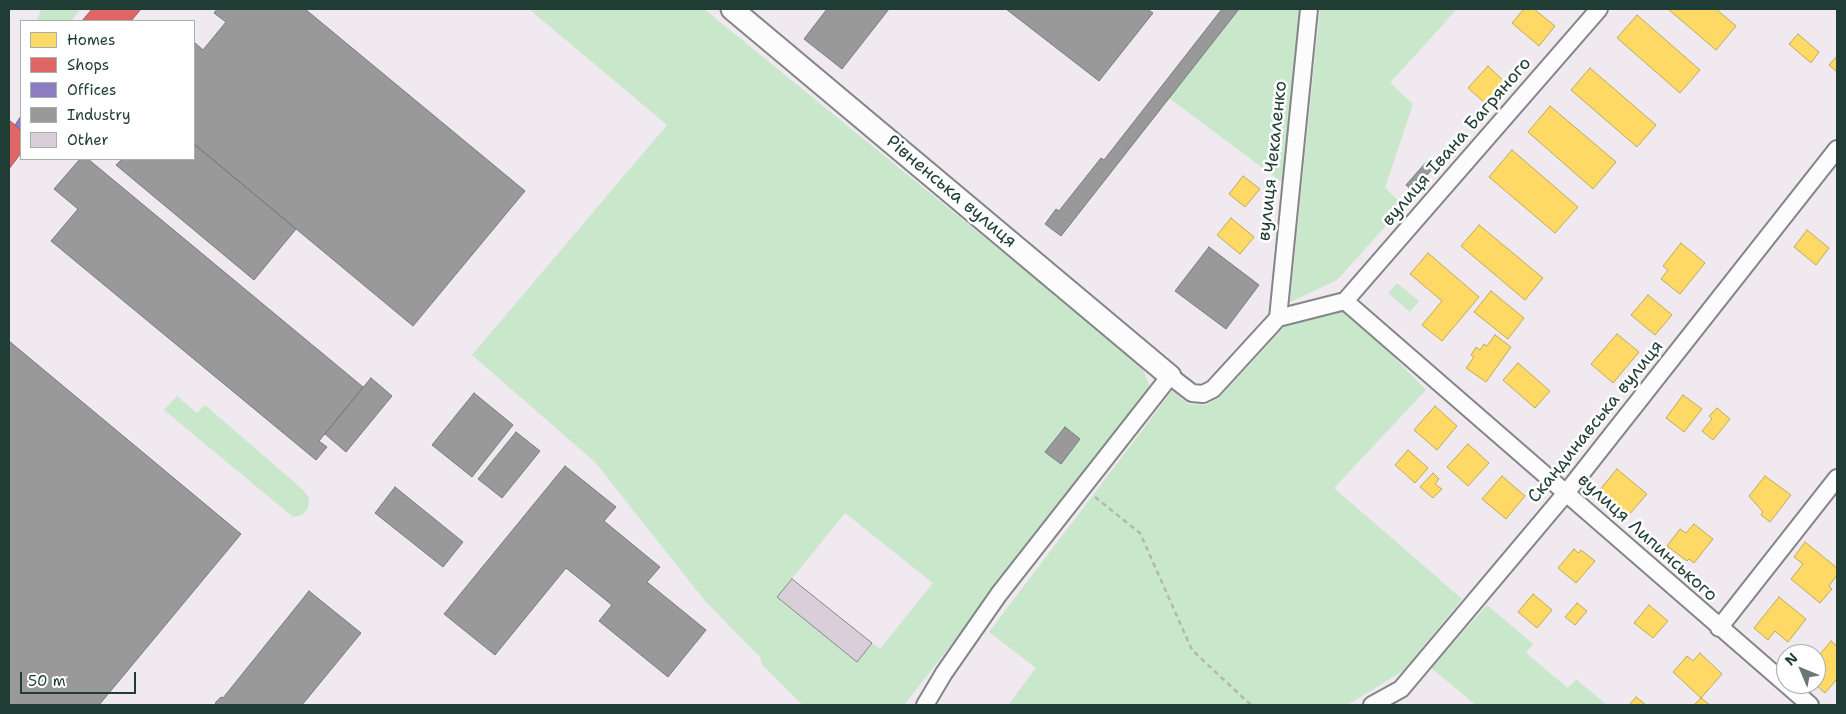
<!DOCTYPE html>
<meta charset="utf-8">
<style>
body{margin:0}
#map{position:relative;width:1846px;height:714px;overflow:hidden;background:#f0e9ef;font-family:"Shantell Sans",sans-serif}
canvas{display:block}
.frame{position:absolute;inset:0;border:10px solid #1f3d34;pointer-events:none}
.legend{position:absolute;left:20px;top:20px;width:175px;height:140px;box-sizing:border-box;background:#fff;border:1px solid #a5b1ae;margin:0;padding:6px 9px;list-style:none;font-size:15px;color:#1f3d34}
.legend li{display:flex;align-items:center;gap:10px;height:25px}
.legend b{width:25px;border:1px solid #a5b1ae}
.north{position:absolute;left:1776px;top:644px;width:50px;height:50px;box-sizing:border-box;background:#fff;border:1px solid #a5b1ae;border-radius:50%;rotate:315deg;font-size:14px;font-weight:700;line-height:20px;text-align:center;color:#1f3d34}
.north::after{content:'';display:block;margin:auto;width:18px;height:22px;background:#687975;clip-path:polygon(50% 0,100% 100%,50% 72%,0 100%)}
.scale{position:absolute;left:20px;top:672px;width:116px;height:22px;box-sizing:border-box;border:2px solid #1f3d34;border-top:0;padding-left:6px;font-size:15px;line-height:18px;white-space:nowrap;color:#1f3d34;-webkit-text-stroke:4px #fff;paint-order:stroke}
</style>
<div id="map">
<canvas width="1846" height="714"></canvas>
<div class="frame"></div>
<ul class="legend">
<li><b style="height:14px;background:#ffd966"></b>Homes</li>
<li><b style="height:14px;background:#e06666"></b>Shops</li>
<li><b style="height:14px;background:#8e7cc3"></b>Offices</li>
<li><b style="height:14px;background:#999"></b>Industry</li>
<li><b style="height:14px;background:#dacfd8"></b>Other</li>
</ul>
<div class="north">N</div>
<div class="scale">50 m</div>
</div>
<script>
const g = document.querySelector('canvas').getContext('2d');
g.lineJoin = 'round';
function paint(path, color) {
  g.fillStyle = color;
  g.fill(path, 'evenodd');
}
function toPath(rows) {
  const path = new Path2D();
  for (const r of rows) {
    path.moveTo(r[0], r[1]);
    for (let i = 2; i < r.length; i += 2) path.lineTo(r[i], r[i + 1]);
  }
  return path;
}
function stroke(path, color, width, dash) {
  g.strokeStyle = color;
  g.lineWidth = width;
  g.lineCap = dash ? 'butt' : 'round';
  g.setLineDash(dash || []);
  g.stroke(path);
}
function label(font, color, halo, rows, align = 'center') {
  g.font = font + ' "Shantell Sans",sans-serif';
  g.lineWidth = 5;
  g.setLineDash([]);
  g.textBaseline = 'middle';
  g.strokeStyle = halo;
  g.fillStyle = color;
  for (const [text, x, y, turn = 0] of rows) {
    g.save();
    g.translate(x, y);
    g.rotate((+turn || 0) * Math.PI / 180);
    g.textAlign = isNaN(turn) ? turn : align;
    if (halo) g.strokeText(text, 0, 0);
    g.fillText(text, 0, 0);
    g.restore();
  }
}
const green = toPath([
 [41,9,81,9,71,21,37,21],
 [529,9,704,9,1141,365,1151,389,904,705,803,705,762,665,760,657,705,601,595,462,472,355,667,125],
 [845,513,933,583,880,649,872,643,857,662,777,597],
 [1239,9,1301,9,1283,183,1169,98],
 [1320,9,1457,9,1390,83,1413,104,1385,188,1404,206,1337,280,1290,302],
 [1397,283,1419,301,1410,312,1388,293],
 [1336,309,1353,316,1426,390,1334,488,1462,599,1403,671,1347,705,1008,705,1036,668,989,632,1172,391,1188,404,1206,405,1220,397,1284,327],
 [177,396,197,413,205,405,301,488,309,497,308,508,302,515,293,517,164,410],
 [1487,605,1533,644,1526,653,1568,688,1576,679,1607,705,1476,705,1431,668]
]);
const homes = toPath([
 [1524,9,1534,9,1555,26,1539,46,1512,23,1524,9],
 [1668,9,1716,9,1736,26,1716,50,1668,9],
 [1637,15,1700,70,1680,93,1617,38,1637,15],
 [1798,34,1819,52,1811,63,1789,44,1798,34],
 [1837,56,1837,72,1829,65,1837,56],
 [1488,66,1506,83,1486,104,1468,88,1488,66],
 [1590,68,1656,125,1637,147,1571,90,1590,68],
 [1550,106,1616,162,1593,189,1528,132,1550,106],
 [1512,150,1578,207,1555,233,1489,177,1512,150],
 [1243,176,1260,189,1245,207,1229,194,1243,176],
 [1231,218,1254,237,1240,254,1217,235,1231,218],
 [1479,225,1543,278,1525,300,1461,246,1479,225],
 [1807,230,1829,248,1816,265,1794,247,1807,230],
 [1681,243,1705,263,1680,294,1661,279,1668,270,1663,266,1681,243],
 [1428,253,1479,297,1442,341,1422,325,1442,301,1410,274,1428,253],
 [1491,291,1524,318,1508,339,1474,312,1491,291],
 [1648,295,1672,315,1655,335,1631,315,1648,295],
 [1617,334,1639,352,1613,383,1591,364,1617,334],
 [1495,335,1511,347,1486,382,1466,368,1474,357,1471,355,1476,347,1480,350,1484,344,1487,346,1495,335],
 [1518,363,1550,391,1535,408,1503,380,1518,363],
 [1683,395,1702,409,1684,432,1666,418,1683,395],
 [1435,406,1457,426,1437,450,1414,430,1435,406],
 [1717,408,1730,419,1713,440,1702,431,1712,419,1709,416,1717,408],
 [1468,444,1489,463,1468,486,1447,467,1468,444],
 [1408,450,1428,468,1415,483,1395,465,1408,450],
 [1617,469,1647,494,1627,517,1598,492,1617,469],
 [1433,473,1439,479,1435,484,1442,489,1433,498,1420,487,1433,473],
 [1502,476,1525,496,1506,519,1482,499,1502,476],
 [1765,476,1791,495,1770,522,1761,515,1763,512,1749,496,1765,476],
 [1694,524,1713,539,1694,563,1689,559,1687,561,1667,546,1680,529,1686,533,1694,524],
 [1805,542,1837,568,1837,575,1829,586,1832,589,1820,603,1791,579,1803,564,1794,557,1805,542],
 [1574,549,1578,553,1581,550,1595,561,1576,583,1558,568,1574,549],
 [1533,594,1552,610,1537,628,1518,612,1533,594],
 [1779,597,1806,619,1788,642,1775,631,1768,640,1754,628,1779,597],
 [1577,603,1587,611,1575,625,1565,617,1577,603],
 [1649,605,1668,621,1653,638,1634,623,1649,605],
 [1831,641,1837,646,1837,679,1825,693,1815,684,1816,659,1831,641],
 [1700,653,1722,674,1701,698,1673,672,1687,656,1693,661,1700,653],
 [1636,697,1646,705,1629,705,1636,697],
 [1701,698,1710,705,1694,705,1701,698]
]);
const shops = toPath([
 [92,9,141,9,131,21,82,21,92,9],
 [9,120,21,130,21,153,9,169,9,120]
]);
const offices = toPath([
 [21,116,21,130,15,125,21,116]
]);
const industry = toPath([
 [217,9,305,9,525,191,413,326,194,144,194,42,203,50,226,22,214,13,217,9],
 [827,9,889,9,842,69,804,39,827,9],
 [1006,9,1147,9,1153,13,1099,81,1006,9],
 [1222,9,1239,9,1061,236,1045,224,1056,209,1059,211,1101,158,1104,160,1222,9],
 [194,144,296,229,254,280,116,165,122,159,194,159,194,144],
 [80,159,88,159,363,387,319,441,327,447,316,460,51,241,78,209,54,189,80,159],
 [1428,160,1435,166,1413,191,1406,185,1428,160],
 [1209,247,1259,285,1226,329,1175,291,1209,247],
 [9,341,241,534,99,705,9,705,9,341],
 [371,378,392,396,346,452,325,434,371,378],
 [474,393,513,425,472,477,432,445,474,393],
 [1065,427,1080,439,1061,464,1045,452,1065,427],
 [516,432,540,451,502,498,478,479,516,432],
 [565,466,616,507,604,521,660,567,647,582,706,630,668,677,599,621,612,605,566,568,495,655,444,614,565,466],
 [395,487,463,542,443,567,375,513,395,487],
 [309,591,361,633,302,705,218,705,215,703,221,697,223,698,309,591]
]);
const building = toPath([
 [792,579,872,643,857,662,777,597,792,579]
]);
const path = toPath([
 [1095,497,1140,533,1192,650,1251,705]
]);
const minor = toPath([
 [1345,301,1810,705],
 [1345,301,1599,9],
 [1278,318,1309,9],
 [1719,628,1837,478],
 [925,705,944,673,999,594,1170,376,1192,393,1203,394,1213,389,1278,318,1345,301],
 [1372,705,1401,689,1566,493,1837,149]
]);
const tertiary = toPath([
 [732,9,1170,376]
]);
const streetNames = [
 ["вулиця Івана Багряного",1457,142,-49],
 ["вулиця Чекаленко",1273,161,-84],
 ["Рівненська вулиця",951,192,40],
 ["Скандинавська вулиця",1596,422,-51],
 ["вулиця Липинського",1647,538,42]
];
paint(green, '#c8e7cb');
paint(homes, '#ffd966');
stroke(homes, '#bcaa57', 1);
paint(shops, '#e06666');
stroke(shops, '#a65a57', 1);
paint(offices, '#8e7cc3');
stroke(offices, '#6d6998', 1);
paint(industry, '#999');
stroke(industry, '#747d7b', 1);
paint(building, '#dacfd8');
stroke(building, '#838586', 1);
stroke(minor, '#838586', 20);
stroke(tertiary, '#838586', 25);
stroke(path, '#b4b6b6', 2.5, [5, 4]);
stroke(minor, '#fdfcfd', 16);
stroke(tertiary, '#fdfcfd', 21);
label('18px', '#1f3d34', '#fff', streetNames);
</script>
